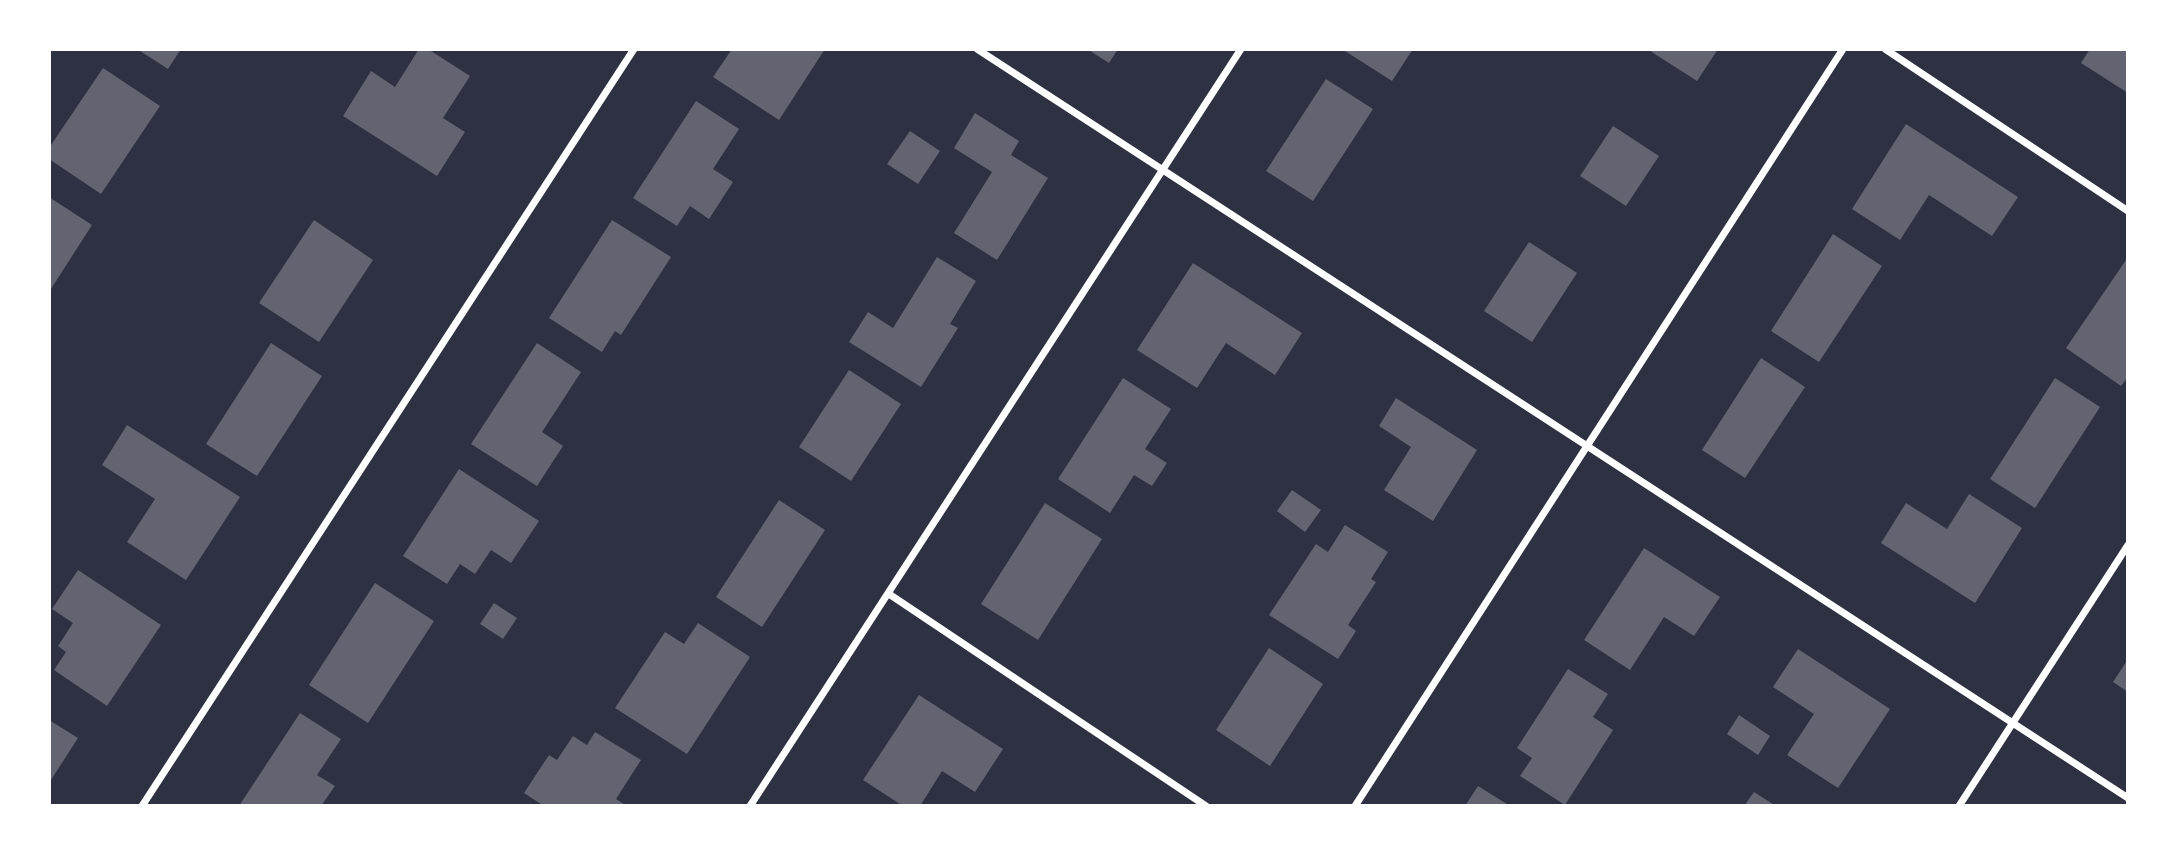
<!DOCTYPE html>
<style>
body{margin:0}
#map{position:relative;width:2177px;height:855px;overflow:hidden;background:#2d3142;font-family:"DM Sans",sans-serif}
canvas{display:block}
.frame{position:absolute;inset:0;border:51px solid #fff;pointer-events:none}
</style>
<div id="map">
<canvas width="2177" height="855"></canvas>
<div class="frame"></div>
</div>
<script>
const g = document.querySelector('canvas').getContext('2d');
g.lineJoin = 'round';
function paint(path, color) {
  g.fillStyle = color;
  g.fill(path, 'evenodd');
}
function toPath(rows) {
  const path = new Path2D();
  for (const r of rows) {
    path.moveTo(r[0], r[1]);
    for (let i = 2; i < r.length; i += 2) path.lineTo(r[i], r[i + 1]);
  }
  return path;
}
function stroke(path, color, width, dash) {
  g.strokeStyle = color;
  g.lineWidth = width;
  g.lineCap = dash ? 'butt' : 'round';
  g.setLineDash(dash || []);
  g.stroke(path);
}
const building = toPath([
 [137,49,181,49,168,69],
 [419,49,428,49,470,76,443,118,465,132,437,176,343,116,371,71,395,87],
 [732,49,825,49,779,120,713,77],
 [1087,49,1118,49,1109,63],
 [1346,49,1413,49,1392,81,1345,51],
 [1647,49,1718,49,1697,81],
 [2090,49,2128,49,2128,93,2081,63],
 [103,68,160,106,101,194,49,159,49,148],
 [1326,79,1373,109,1313,201,1266,171],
 [696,101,739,129,713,169,733,182,709,219,690,206,677,226,633,198],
 [975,113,1019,141,1011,155,1048,178,997,260,954,233,992,172,954,148],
 [1906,124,2018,197,1992,236,1929,195,1900,240,1852,209],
 [1613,126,1659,156,1626,206,1580,176],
 [910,131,940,151,918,184,887,164],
 [49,197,92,225,49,292],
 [314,220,373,260,319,342,259,303],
 [612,220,671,257,621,335,615,331,602,352,549,318],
 [1833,234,1882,266,1819,362,1771,331],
 [1529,242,1577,273,1532,342,1484,311],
 [937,257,976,281,950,324,958,328,921,387,849,342,868,312,893,328],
 [2128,257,2128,377,2121,386,2066,348],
 [1193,263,1302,333,1275,375,1226,343,1197,388,1137,350],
 [271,343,322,376,257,476,206,444],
 [537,343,581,372,542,432,563,446,537,486,471,444],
 [1761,358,1805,387,1745,478,1702,450],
 [849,370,901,404,851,481,799,447],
 [1123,378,1171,409,1145,449,1167,463,1152,486,1134,475,1110,513,1058,479],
 [2055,378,2100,407,2035,508,1990,479],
 [1396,398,1477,450,1433,521,1384,490,1411,447,1379,426],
 [127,425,240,497,186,580,127,542,155,499,102,465],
 [459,469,539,521,511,563,491,550,475,574,460,564,447,584,403,556],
 [1292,490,1321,510,1305,532,1277,511],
 [1969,494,2022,528,1975,603,1881,543,1906,503,1947,529],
 [779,500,825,530,762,627,716,597],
 [1045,503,1102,539,1038,640,981,604],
 [1345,525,1388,552,1371,579,1376,582,1348,625,1356,631,1338,659,1269,615,1316,544,1328,552],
 [1644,548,1720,597,1694,636,1664,617,1630,670,1584,640],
 [78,570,161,625,107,706,54,670,66,652,58,646,73,623,52,609],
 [375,583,434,621,368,723,309,685],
 [494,603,517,618,503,639,480,624],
 [698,623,750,657,687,754,615,708,665,632,684,644],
 [1269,648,1323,684,1270,766,1216,730],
 [1798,649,1890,709,1838,788,1787,755,1814,714,1773,687],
 [2128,659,2128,692,2113,682],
 [1568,669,1608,694,1593,717,1613,730,1565,805,1520,776,1532,758,1517,748],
 [919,695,1003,749,975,792,942,771,920,806,903,806,863,780],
 [300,713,341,739,317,775,335,786,321,806,239,806],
 [1739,715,1770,736,1758,755,1727,734],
 [49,720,78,738,49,783],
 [595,732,641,760,616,799,627,806,544,806,524,793,549,755,557,760,573,736,587,745],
 [1478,786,1510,806,1465,806],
 [1754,792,1776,806,1744,806]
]);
const minor = toPath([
 [977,49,2128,798],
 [1885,49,2128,211],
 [889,594,1206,806],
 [142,806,634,49],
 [750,806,1241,49],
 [1355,806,1843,49],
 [1959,806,2128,545]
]);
paint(building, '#626471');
stroke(minor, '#fff', 7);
</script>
